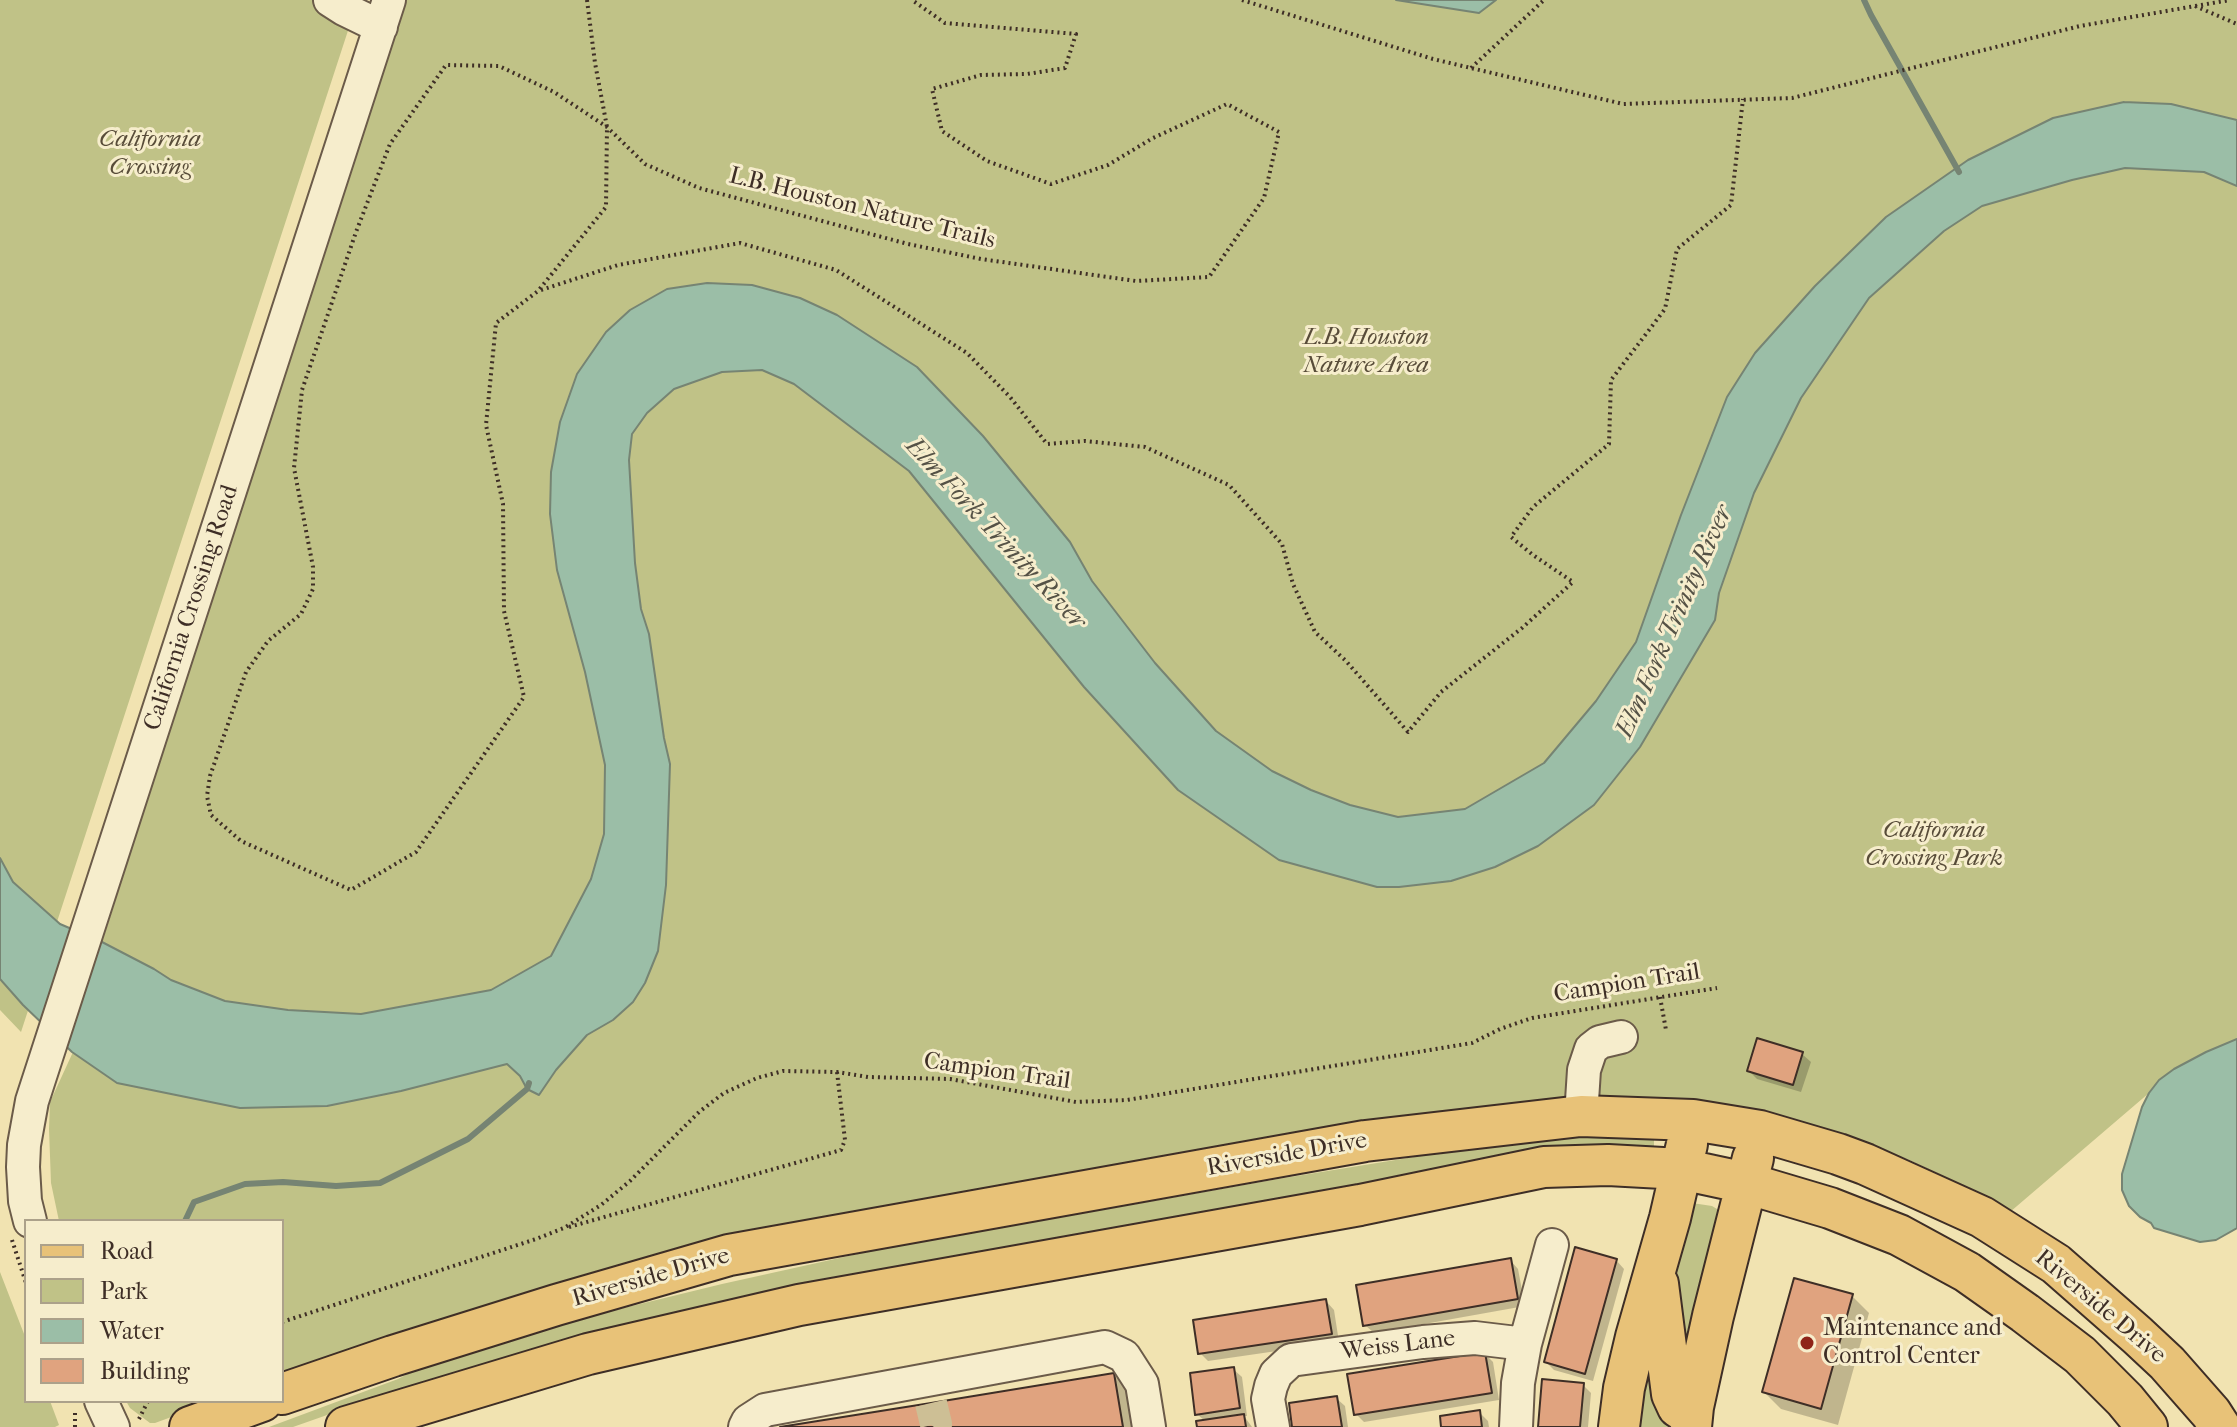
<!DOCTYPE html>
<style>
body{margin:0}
#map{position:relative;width:2237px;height:1427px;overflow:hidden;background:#f1e3b1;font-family:"IM FELL French Canon",serif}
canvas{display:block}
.legend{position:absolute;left:24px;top:1219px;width:260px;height:184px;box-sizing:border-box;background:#f6edcc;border:2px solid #aca18a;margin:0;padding:10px 14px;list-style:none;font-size:24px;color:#3e2e26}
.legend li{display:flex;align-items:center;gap:16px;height:40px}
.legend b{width:40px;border:2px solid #aca18a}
</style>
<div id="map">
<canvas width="2237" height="1427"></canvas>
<ul class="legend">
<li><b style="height:10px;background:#e8c278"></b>Road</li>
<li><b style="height:22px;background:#c0c287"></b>Park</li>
<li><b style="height:22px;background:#9bbea7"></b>Water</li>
<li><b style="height:22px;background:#e0a37f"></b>Building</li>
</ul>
</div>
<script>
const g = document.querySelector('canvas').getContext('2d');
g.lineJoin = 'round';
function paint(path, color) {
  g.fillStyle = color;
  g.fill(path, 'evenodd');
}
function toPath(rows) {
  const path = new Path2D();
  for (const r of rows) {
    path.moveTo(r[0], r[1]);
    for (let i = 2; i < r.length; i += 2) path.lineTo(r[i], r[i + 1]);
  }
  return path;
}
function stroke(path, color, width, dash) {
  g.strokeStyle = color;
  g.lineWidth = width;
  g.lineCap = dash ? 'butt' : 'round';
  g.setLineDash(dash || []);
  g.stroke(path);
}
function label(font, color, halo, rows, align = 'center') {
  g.font = font + ' "IM FELL French Canon",serif';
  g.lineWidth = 6;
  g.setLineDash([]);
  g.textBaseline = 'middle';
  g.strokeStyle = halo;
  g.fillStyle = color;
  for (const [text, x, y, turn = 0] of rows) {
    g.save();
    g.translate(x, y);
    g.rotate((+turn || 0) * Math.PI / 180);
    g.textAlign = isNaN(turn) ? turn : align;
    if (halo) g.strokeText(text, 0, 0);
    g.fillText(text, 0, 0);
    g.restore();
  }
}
const green = toPath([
 [0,0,358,0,21,1032,0,1010],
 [404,0,2237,0,2237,120,2171,104,1968,160,1886,217,1815,286,1681,515,1636,642,1596,701,1544,763,1465,809,1399,817,1350,805,1311,790,1272,771,1216,731,1155,663,1092,581,1070,542,983,436,917,367,630,310,606,332,577,374,550,514,557,570,585,672,605,765,604,834,591,879,551,956,491,990,361,1014,288,1010,225,1001,171,980,154,969,102,942],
 [2125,168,2204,172,2237,186,2237,1039,2206,1052,2174,1069,2159,1080,2149,1093,2010,1212,1954,1181,1907,1159,1854,1140,1796,1123,1355,1133,282,1377,282,1221,59,1221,51,1183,49,1129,50,1102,73,1052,117,1083,240,1108,327,1106,401,1091,507,1064,520,1076,527,1089,539,1094,556,1070,587,1035,613,1020,666,885,670,764,664,739,649,634,641,609,635,563,629,459,632,434,647,413,674,389,722,372,762,370,794,384,909,471,1084,687,1178,790,1399,887,1715,620,1719,593,1754,493,1801,398,1869,298,1944,231,1982,206,2072,180],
 [1590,1134,1654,1135,1654,1151,724,1309,722,1301,478,1366,401,1389,293,1427,269,1427,398,1379,425,1365,558,1324,722,1284,880,1249,1278,1179,1451,1151],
 [1692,1203,1712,1206,1722,1212,1682,1376,1671,1256],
 [0,1272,26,1339,26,1401,50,1401,59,1425,55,1427,0,1427],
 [1648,1332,1660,1411,1669,1427,1631,1427],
 [126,1401,215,1401,155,1423,150,1423,130,1408]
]);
const water = toPath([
 [1396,0,1496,0,1479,13,1396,0],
 [2124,102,2171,104,2237,120,2237,186,2204,172,2125,168,2072,180,1982,206,1944,231,1869,298,1801,398,1754,493,1719,593,1715,620,1640,747,1594,805,1538,846,1495,867,1451,881,1399,887,1377,887,1279,860,1178,790,1084,687,909,471,794,384,762,370,722,372,674,389,647,413,632,434,629,460,635,563,641,609,649,634,664,738,670,764,666,885,658,951,645,983,633,1002,613,1020,587,1035,556,1070,539,1095,527,1089,520,1076,507,1064,401,1091,327,1106,240,1108,117,1083,72,1052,23,1005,0,979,0,858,13,882,60,924,102,942,154,969,171,980,225,1001,288,1010,361,1014,491,990,551,956,591,879,604,834,605,765,585,672,557,570,550,514,551,472,560,422,577,374,606,332,630,310,667,289,707,283,752,285,800,298,837,315,917,367,983,436,1070,542,1092,581,1155,663,1216,731,1272,771,1311,790,1350,805,1398,817,1465,809,1544,763,1596,701,1636,642,1681,515,1727,397,1755,353,1815,286,1886,217,1968,160,2053,118,2124,102],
 [2237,1039,2237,1228,2216,1240,2200,1242,2154,1228,2151,1223,2140,1217,2129,1206,2122,1190,2122,1174,2142,1107,2149,1093,2159,1080,2174,1069,2206,1052,2237,1039]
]);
const shadow = toPath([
 [1758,1040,1802,1054,1811,1062,1801,1092,1757,1079,1749,1071],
 [1510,1260,1518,1269,1525,1306,1374,1333,1365,1325],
 [1616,1260,1624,1269,1593,1381,1554,1370,1546,1362],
 [1852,1296,1869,1313,1838,1425,1781,1409,1764,1392],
 [1326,1301,1334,1310,1339,1342,1208,1361,1200,1353],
 [1485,1354,1493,1362,1499,1400,1364,1422,1356,1414],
 [1233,1369,1242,1377,1247,1416,1244,1416,1252,1427,1199,1427,1206,1422,1197,1414],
 [1114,1375,1139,1400,1143,1427,792,1427],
 [1583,1385,1591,1393,1588,1427,1540,1427],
 [1336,1398,1345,1406,1348,1427,1294,1427],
 [1479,1412,1488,1421,1489,1427,1443,1427]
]);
const stream = toPath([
 [1864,0,1871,15,1959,172],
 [185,1221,194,1202,245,1184,283,1182,336,1186,380,1183,468,1139,527,1089,529,1083]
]);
const building = toPath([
 [1757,1038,1803,1052,1793,1085,1747,1071,1757,1038],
 [1575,1247,1617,1259,1585,1374,1544,1362,1575,1247],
 [1511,1258,1518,1299,1363,1326,1356,1285,1511,1258],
 [1794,1278,1853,1294,1821,1409,1762,1392,1794,1278],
 [1326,1299,1332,1334,1198,1354,1193,1320,1326,1299],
 [1485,1352,1492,1393,1354,1415,1347,1374,1485,1352],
 [1234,1367,1240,1408,1195,1415,1190,1373,1234,1367],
 [1114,1373,1123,1427,780,1427,931,1403,1114,1373],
 [1542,1379,1584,1383,1580,1427,1538,1427,1542,1379],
 [1337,1396,1342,1427,1292,1427,1289,1403,1337,1396],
 [1480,1410,1482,1427,1441,1427,1440,1416,1480,1410],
 [1244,1414,1246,1427,1197,1427,1196,1421,1244,1414]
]);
const minorTunnel = toPath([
 [931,1403,936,1424,934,1427]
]);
const path = toPath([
 [587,0,595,63,607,127,606,207,538,291,496,323,486,425,503,504,504,611,524,697,416,852,351,890,241,841,211,815,207,796,210,776,246,672,268,641,301,614,313,589,313,567,294,468,302,390,356,232,390,144,446,65,499,66,554,92,607,127,645,164,699,188,908,244,981,259,1136,281,1209,277,1264,198,1279,132,1227,104,1153,138,1108,165,1051,184,987,161,942,131,932,89,981,75,1027,74,1065,68,1076,34,945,23,912,0],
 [1242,0,1433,59,1623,104,1792,98,2080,26,2230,0],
 [2195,6,2237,24],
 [1471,68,1544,0],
 [541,290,618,265,740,243,836,270,967,353,1010,397,1047,444,1085,441,1145,447,1229,485,1282,544,1293,584,1315,632,1346,661,1408,732,1441,692,1522,628,1573,582,1533,555,1511,537,1533,507,1609,444,1611,380,1665,309,1677,249,1731,205,1743,99],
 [1660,997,1666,1030],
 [569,1227,841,1150,845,1140,837,1072],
 [12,1240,26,1283],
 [282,1322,536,1239,564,1228,601,1205,630,1181,699,1112,724,1093,757,1078,783,1071,837,1072,868,1077,950,1079,1076,1102,1127,1100,1472,1043,1500,1029,1532,1018,1717,988],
 [139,1419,148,1401],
 [75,1427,75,1409]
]);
const minor = toPath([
 [330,0,344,9,381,27],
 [1581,1116,1584,1070,1591,1049,1600,1042,1621,1037],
 [30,1221,25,1201,23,1167,24,1145,32,1101,389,0],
 [101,1401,113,1427],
 [745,1427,748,1421,765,1410,1105,1347,1124,1356,1142,1384,1149,1427],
 [1273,1427,1268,1399,1271,1386,1276,1374,1291,1360,1423,1342,1475,1338,1525,1344],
 [1516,1427,1518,1383,1525,1344,1552,1245]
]);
const major = toPath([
 [1658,1284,1672,1394,1678,1407,1692,1416],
 [282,1394,393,1356,556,1305,729,1255,1365,1141,1581,1116,1693,1120,1760,1131,1838,1154,1865,1164,1982,1217,2056,1264,2137,1335,2167,1363,2211,1413,2220,1427],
 [190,1427,262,1401],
 [346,1427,588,1354,799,1305,1360,1205,1544,1167,1608,1165,1681,1169,1746,1183,1830,1208,1899,1235,1967,1272,2025,1313,2080,1355,2125,1400,2147,1427],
 [1619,1427,1624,1388,1636,1337,1670,1218,1687,1144],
 [1691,1427,1693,1407,1713,1316,1753,1158]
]);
const markers = [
 [1807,1343,8,"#8f2418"]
];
const parkNames = [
 ["California",150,140],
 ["Crossing",150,168],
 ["L.B. Houston",1366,338],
 ["Nature Area",1366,366],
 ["California",1934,831],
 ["Crossing Park",1934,859]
];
const streetNames = [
 ["L.B. Houston Nature Trails",862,209,14],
 ["California Crossing Road",192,608,-72],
 ["Campion Trail",1627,984,-9],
 ["Campion Trail",997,1072,8],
 ["Riverside Drive",1287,1155,-10],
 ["Riverside Drive",651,1278,-16],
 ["Riverside Drive",2100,1307,40],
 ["Weiss Lane",1398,1346,-7]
];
const poiNames = [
 ["Maintenance and",1823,1329],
 ["Control Center",1823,1357]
];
const waterNames = [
 ["Elm Fork Trinity River",995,534,47],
 ["Elm Fork Trinity River",1675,622,-66]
];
paint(green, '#c0c287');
paint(water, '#9bbea7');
stroke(water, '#768473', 2);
paint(shadow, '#0003');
stroke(stream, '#768473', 6);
paint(building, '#e0a37f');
stroke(building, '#3e2e26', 2);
stroke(minorTunnel, '#cdbf95', 32, [32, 16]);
stroke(minor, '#6b5b49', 36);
stroke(major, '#3e2e26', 44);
stroke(path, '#3e2e26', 4, [2, 4]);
stroke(minor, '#f6edcc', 32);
stroke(major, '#e8c278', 40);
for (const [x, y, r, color] of markers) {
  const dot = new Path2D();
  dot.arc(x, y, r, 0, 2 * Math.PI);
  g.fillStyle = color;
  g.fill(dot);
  stroke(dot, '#f6edcc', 3);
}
label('italic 24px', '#584c39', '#f6edcc', parkNames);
label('24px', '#3e2e26', '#f6edcc', streetNames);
label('24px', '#3e2e26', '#f6edcc', poiNames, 'left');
label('italic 26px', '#555246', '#f6edcc', waterNames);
</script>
